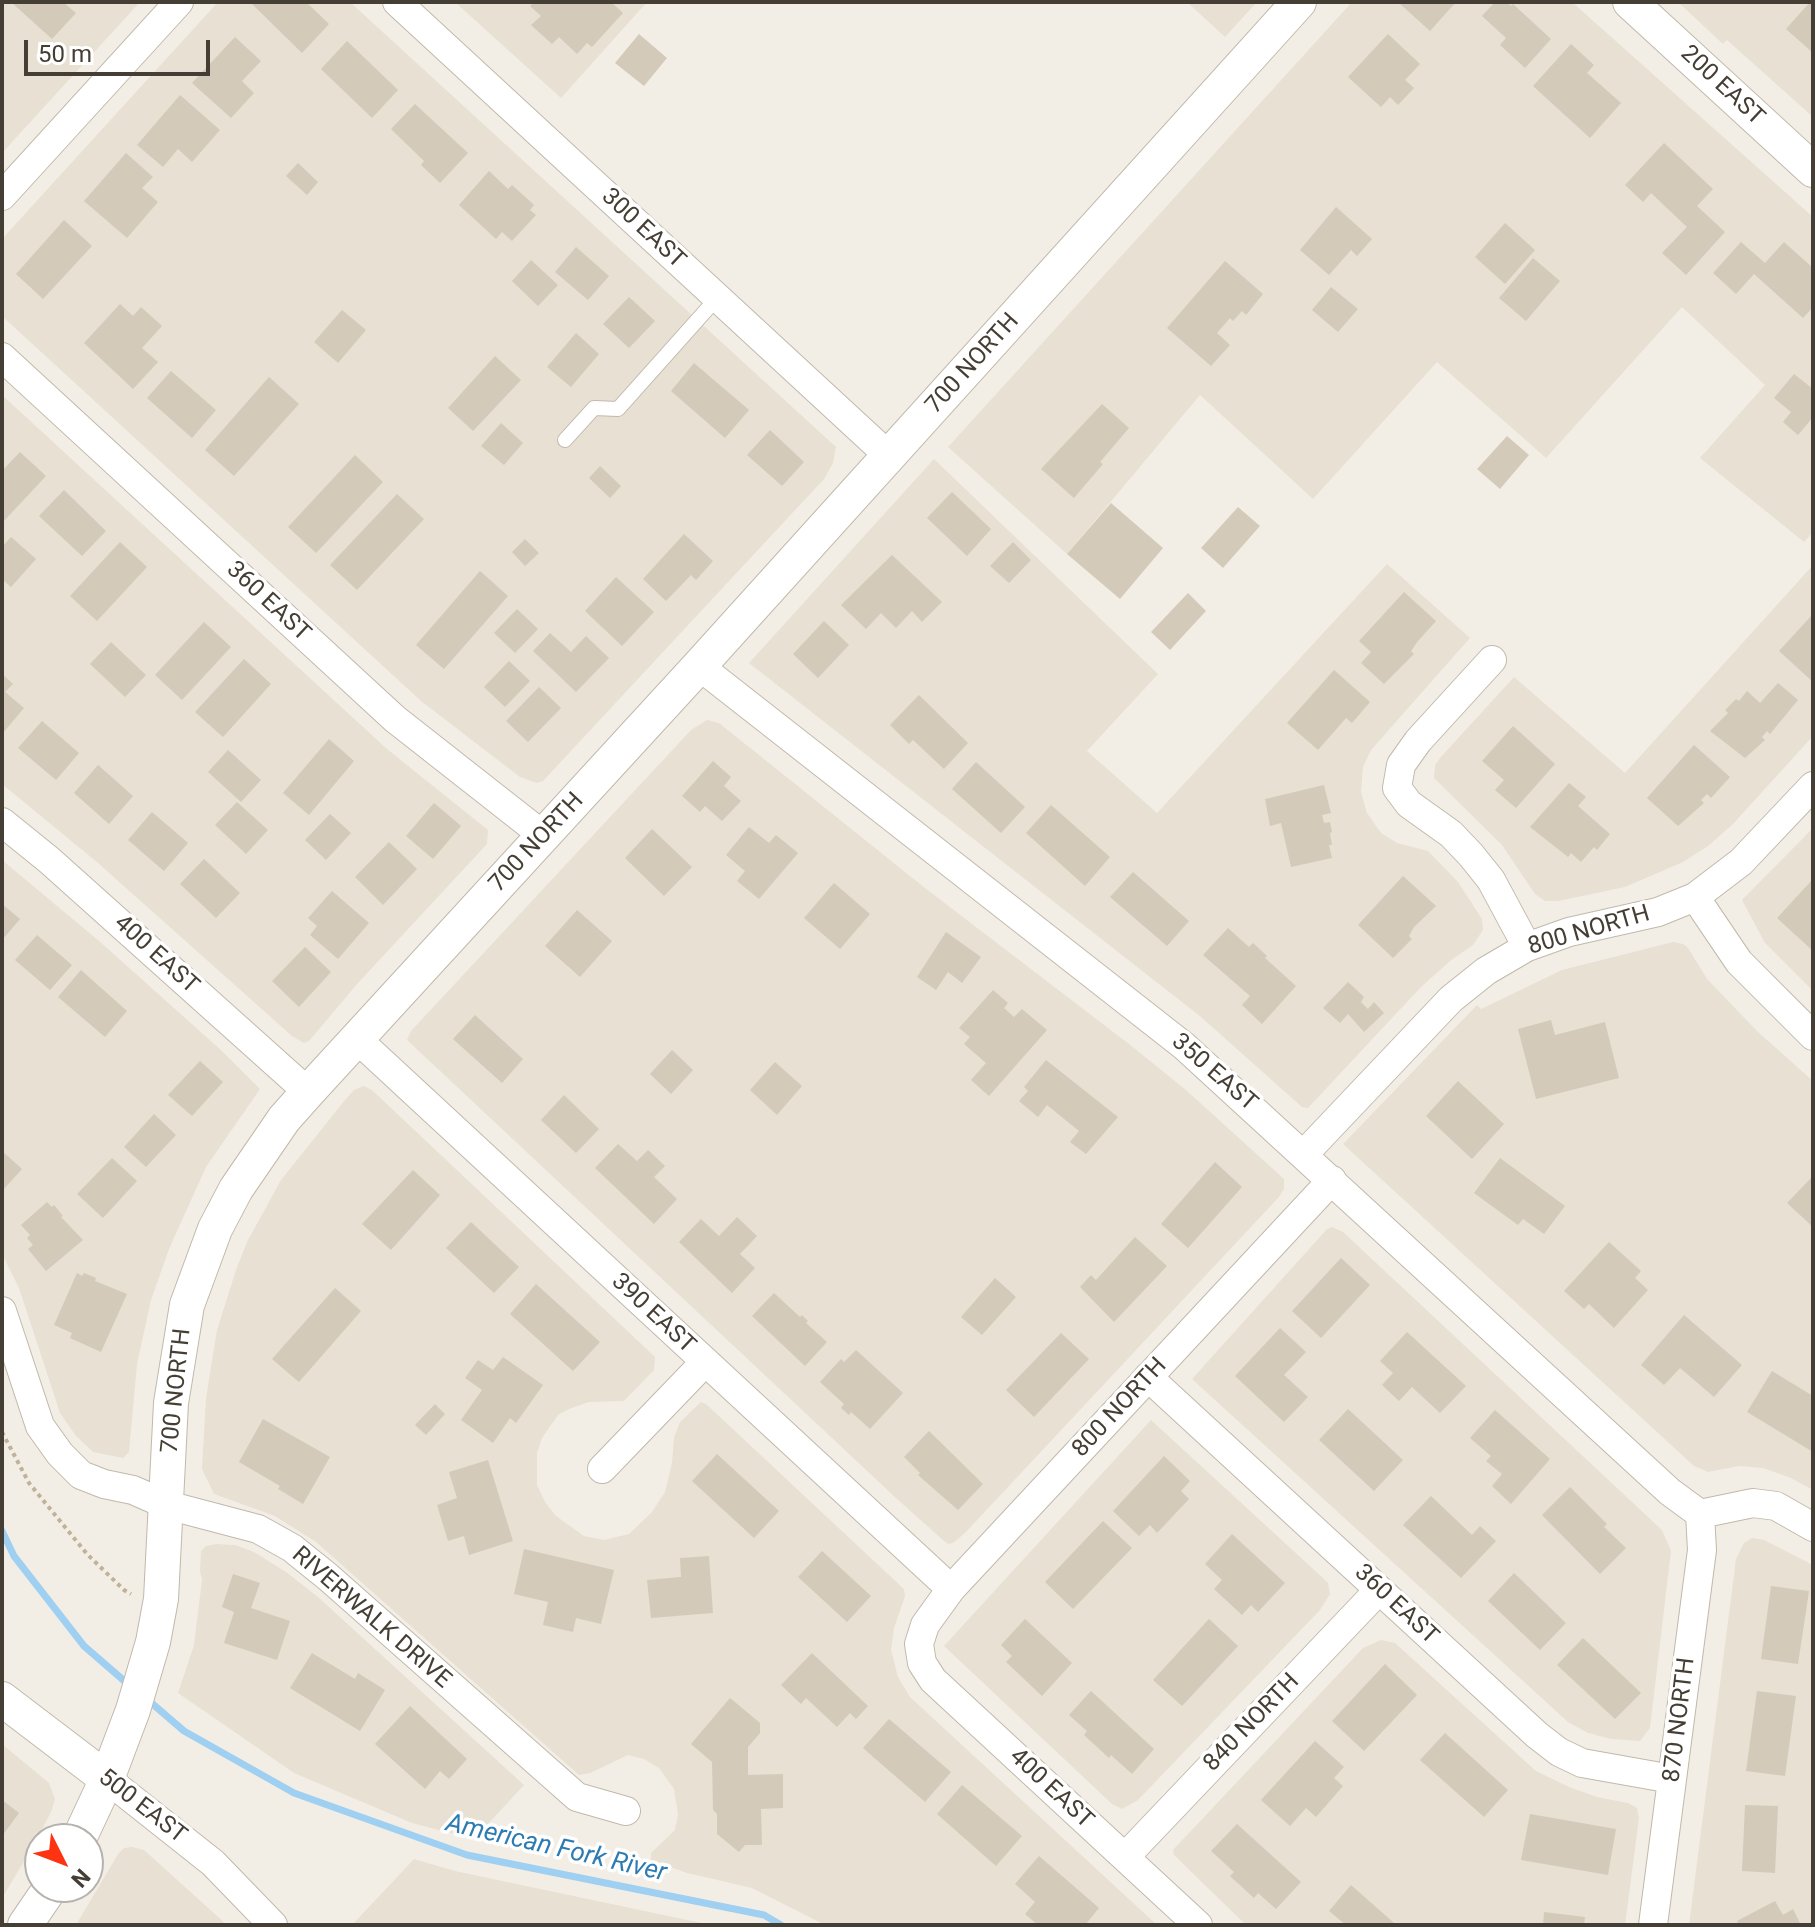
<!DOCTYPE html>
<style>
body{margin:0}
#map{position:relative;width:1815px;height:1927px;overflow:hidden;background:#f3eee5;font-family:Roboto,sans-serif}
canvas{display:block}
.frame{position:absolute;inset:0;border:4px solid #453e34;pointer-events:none}
.north{position:absolute;left:24px;top:1823px;width:80px;height:80px;box-sizing:border-box;background:#fff;border:2px solid #b5b2ae;border-radius:50%;rotate:132deg;font-size:22px;font-weight:700;line-height:32px;text-align:center;color:#453e34}
.north::after{content:'';display:block;margin:auto;width:28px;height:36px;background:#fd3311;clip-path:polygon(50% 0,100% 100%,50% 72%,0 100%)}
.scale{position:absolute;left:24px;top:40px;width:186px;height:36px;box-sizing:border-box;border:4px solid #453e34;border-top:0;padding-left:10px;font-size:24px;line-height:28px;white-space:nowrap;color:#453e34;-webkit-text-stroke:6px #fff;paint-order:stroke}
</style>
<div id="map">
<canvas width="1815" height="1927"></canvas>
<div class="frame"></div>
<div class="north">N</div>
<div class="scale">50 m</div>
</div>
<script>
const g = document.querySelector('canvas').getContext('2d');
g.lineJoin = 'round';
function paint(path, color) {
  g.fillStyle = color;
  g.fill(path, 'evenodd');
}
function toPath(rows) {
  const path = new Path2D();
  for (const r of rows) {
    path.moveTo(r[0], r[1]);
    for (let i = 2; i < r.length; i += 2) path.lineTo(r[i], r[i + 1]);
  }
  return path;
}
function stroke(path, color, width, dash) {
  g.strokeStyle = color;
  g.lineWidth = width;
  g.lineCap = dash ? 'butt' : 'round';
  g.setLineDash(dash || []);
  g.stroke(path);
}
function label(font, color, halo, rows, align = 'center') {
  g.font = font + ' Roboto,sans-serif';
  g.lineWidth = 7;
  g.setLineDash([]);
  g.textBaseline = 'middle';
  g.strokeStyle = halo;
  g.fillStyle = color;
  for (const [text, x, y, turn = 0] of rows) {
    g.save();
    g.translate(x, y);
    g.rotate((+turn || 0) * Math.PI / 180);
    g.textAlign = isNaN(turn) ? turn : align;
    if (halo) g.strokeText(text, 0, 0);
    g.fillText(text, 0, 0);
    g.restore();
  }
}
const residential = toPath([
 [2,2,140,2,2,153],
 [218,2,350,2,836,447,833,463,824,479,543,781,537,783,520,777,421,701,2,316,2,239],
 [455,2,647,2,561,98],
 [1187,2,1257,2,1225,37],
 [1352,2,1572,2,1813,217,1813,532,1804,542,1700,458,1765,385,1682,307,1546,458,1437,362,1313,499,1200,395,1067,554,948,447],
 [1678,2,1813,2,1813,117,1727,40,1723,44],
 [2,395,387,749,488,830,487,844,358,983,309,1041,304,1043,292,1036,98,863,2,784],
 [934,459,1158,674,1087,751,1157,813,1387,564,1470,638,1371,750,1363,767,1361,792,1367,813,1381,833,1397,843,1428,851,1458,882,1482,919,1483,930,1473,945,1450,961,1421,987,1308,1108,1302,1107,1201,1017,749,663],
 [1813,565,1813,736,1733,824,1708,846,1683,862,1625,887,1558,901,1545,901,1535,894,1502,845,1434,778,1435,765,1440,758,1514,677,1625,773],
 [707,720,719,723,925,888,1129,1044,1186,1090,1284,1179,1284,1189,1279,1197,965,1533,953,1543,948,1544,943,1540,896,1498,407,1040,411,1031,691,730],
 [1813,828,1813,991,1765,943,1742,900],
 [2,860,99,941,222,1051,260,1089,206,1167,169,1249,151,1300,137,1364,129,1452,123,1458,93,1452,76,1436,60,1413,19,1288,2,1254],
 [1673,942,1683,944,1688,948,1707,979,1758,1032,1813,1081,1813,1490,1791,1478,1763,1468,1739,1466,1708,1472,1694,1466,1343,1144,1477,1005,1481,1009,1562,970],
 [364,1086,372,1090,655,1357,654,1370,624,1401,589,1402,569,1409,558,1415,542,1438,537,1453,537,1485,545,1502,556,1516,584,1536,604,1540,629,1534,652,1512,665,1492,672,1463,674,1437,680,1422,701,1402,706,1404,904,1589,905,1596,894,1628,891,1650,898,1677,910,1697,1157,1925,825,1925,752,1888,687,1873,651,1860,651,1853,675,1830,678,1814,674,1789,659,1768,644,1759,628,1755,590,1773,579,1775,316,1542,275,1516,214,1494,202,1469,206,1398,217,1330,237,1267,248,1240,281,1180,345,1100,354,1090],
 [1332,1227,1343,1232,1662,1530,1671,1551,1650,1728,1640,1741,1611,1739,1588,1733,1568,1722,1192,1379,1327,1229],
 [1151,1420,1323,1578,1328,1583,1330,1594,1320,1610,1138,1800,1122,1809,1112,1804,944,1646],
 [1752,1538,1764,1540,1813,1565,1813,1925,1689,1925,1736,1559,1744,1543],
 [216,1544,235,1545,254,1552,286,1572,318,1597,524,1785,474,1839,412,1823,294,1773,178,1693,194,1645,202,1580,200,1571,201,1551,206,1546],
 [1381,1640,1395,1643,1536,1771,1569,1787,1597,1797,1628,1803,1637,1808,1639,1818,1625,1925,1246,1925,1174,1855,1173,1850,1363,1648],
 [2,1744,49,1783,55,1799,51,1812,34,1845,2,1898],
 [132,1847,144,1850,227,1925,76,1925,118,1854,124,1848],
 [414,1859,455,1871,711,1925,352,1925]
]);
const stream = toPath([
 [2,1531,14,1556,84,1646,129,1685],
 [148,1700,184,1731,294,1793,467,1855,764,1915,781,1925]
]);
const building = toPath([
 [11,2,63,2,76,13,52,39],
 [250,2,306,2,329,24,302,53],
 [534,2,611,2,623,13,592,47,587,43,577,54,559,37,552,44,531,25,541,16,530,6],
 [1398,2,1456,2,1430,31],
 [1495,2,1507,2,1511,6,1513,4,1551,39,1525,68,1500,45,1506,38,1482,16],
 [1810,2,1813,2,1813,53,1786,29],
 [639,34,667,58,644,86,615,63],
 [1388,34,1420,64,1405,80,1414,88,1398,105,1390,97,1381,107,1348,77],
 [235,37,261,61,242,81,254,93,231,118,192,83],
 [347,41,398,90,372,118,321,69],
 [1571,44,1594,65,1587,73,1621,103,1590,138,1533,86],
 [180,95,220,130,192,162,178,149,163,167,137,145],
 [415,104,468,153,440,183,421,165,424,161,391,129],
 [1664,143,1713,189,1697,206,1725,232,1686,275,1662,253,1687,227,1651,193,1643,202,1625,185],
 [126,153,153,177,142,188,158,202,127,238,84,201],
 [298,163,318,182,307,195,286,176],
 [489,171,508,189,512,185,534,205,530,210,536,215,512,241,502,232,496,239,459,205],
 [1336,207,1372,239,1357,256,1351,250,1329,275,1300,250],
 [64,220,92,246,43,299,16,274],
 [1505,223,1535,250,1505,284,1475,257],
 [1741,242,1765,263,1784,242,1813,268,1813,307,1803,318,1754,274,1736,294,1713,273],
 [576,247,609,276,588,300,555,272],
 [1533,258,1560,281,1526,321,1499,298],
 [531,260,558,285,538,306,512,281],
 [1225,261,1263,294,1246,315,1242,311,1233,321,1230,318,1217,333,1230,345,1211,366,1167,328],
 [1331,287,1358,309,1338,332,1312,310],
 [629,297,655,321,629,348,603,324],
 [120,304,133,316,141,307,162,326,142,348,158,362,133,389,84,343],
 [342,310,366,330,338,363,314,342],
 [576,333,599,354,571,387,547,367],
 [495,356,521,380,473,431,448,408],
 [694,363,749,410,725,438,671,391],
 [171,371,216,410,192,438,147,398],
 [1794,374,1813,389,1813,417,1798,435,1783,422,1791,412,1774,398],
 [269,377,299,404,234,476,205,450],
 [1102,404,1129,428,1100,462,1103,464,1074,498,1041,469],
 [501,423,523,443,504,465,481,446],
 [770,430,804,462,782,486,747,455],
 [1507,436,1529,455,1500,489,1477,469],
 [20,452,46,476,2,523,2,471],
 [355,455,383,482,316,553,288,527],
 [600,466,621,486,610,498,589,478],
 [64,490,106,531,82,556,39,516],
 [952,492,991,529,967,556,927,518],
 [397,494,424,519,357,590,330,565],
 [1111,503,1163,548,1120,599,1067,554],
 [1238,507,1260,526,1223,568,1201,548],
 [684,534,713,561,696,580,691,575,666,601,643,579],
 [11,537,36,559,11,587,2,579,2,547],
 [525,539,539,553,525,566,512,552],
 [120,542,147,567,97,621,70,596],
 [1013,542,1031,560,1009,583,990,566],
 [892,555,942,602,922,622,912,611,896,628,881,613,866,629,841,605],
 [480,571,508,596,444,669,416,645],
 [616,577,654,612,622,646,585,611],
 [1404,592,1436,621,1418,641,1411,651,1414,654,1384,684,1361,663,1371,652,1359,641],
 [1188,593,1206,611,1170,650,1151,632],
 [517,609,538,629,515,653,494,633],
 [1813,614,1813,682,1779,651],
 [824,621,849,645,818,678,793,654],
 [204,622,231,647,182,700,155,675],
 [550,633,571,652,586,636,609,658,576,692,533,651],
 [111,642,146,675,125,697,90,664],
 [244,659,271,684,223,737,195,712],
 [509,661,530,681,505,707,484,687],
 [1334,670,1370,702,1352,723,1346,718,1318,750,1287,723],
 [2,674,13,684,5,692,24,708,2,734],
 [1778,683,1798,700,1770,734,1767,731,1762,737,1765,740,1745,758,1710,731,1728,713,1725,710,1736,699,1739,701,1747,691,1760,703],
 [539,687,561,708,528,742,506,721],
 [919,695,968,743,944,769,913,740,909,744,890,725],
 [42,721,79,753,56,780,18,748],
 [1513,726,1555,764,1516,808,1495,790,1504,780,1482,761],
 [329,739,354,761,309,815,283,793],
 [1694,745,1730,777,1711,798,1707,794,1701,800,1704,803,1678,826,1647,798],
 [228,750,261,780,241,802,208,772],
 [713,761,731,777,724,786,741,801,722,821,705,806,700,812,682,796],
 [976,762,1025,807,1001,833,952,789],
 [98,765,133,796,109,824,74,793],
 [1569,783,1586,797,1578,806,1610,834,1597,850,1594,847,1581,862,1571,853,1568,857,1530,827],
 [1324,785,1331,813,1322,815,1324,823,1330,822,1332,832,1330,833,1332,845,1329,845,1332,858,1291,867,1281,823,1270,826,1265,799],
 [237,802,268,830,246,854,215,825],
 [434,803,461,826,433,859,406,836],
 [1051,805,1110,857,1085,886,1026,833],
 [152,812,188,843,164,871,128,840],
 [330,814,351,833,326,860,305,840],
 [749,827,769,843,776,835,798,853,759,899,737,881,745,871,726,855],
 [652,829,692,867,664,896,625,858],
 [389,842,417,869,383,905,355,877],
 [204,859,240,893,216,918,180,884],
 [1133,872,1189,921,1167,946,1110,897],
 [1403,876,1436,906,1414,927,1409,936,1412,939,1393,958,1358,925],
 [1813,879,1813,951,1777,918],
 [834,883,870,914,840,949,804,918],
 [332,891,369,923,338,959,310,935,317,926,308,918],
 [2,904,20,919,2,940],
 [577,910,612,941,580,977,545,946],
 [1228,928,1249,947,1253,943,1267,956,1265,958,1296,986,1262,1024,1242,1005,1250,996,1203,955],
 [946,932,981,957,962,983,948,972,936,990,917,977],
 [37,935,72,965,50,990,15,960],
 [305,947,331,972,299,1007,272,981],
 [81,970,127,1011,105,1037,58,997],
 [1348,982,1364,997,1361,1002,1368,1009,1374,1002,1384,1013,1364,1032,1348,1014,1340,1023,1323,1008],
 [993,990,1008,1003,1004,1008,1014,1017,1022,1009,1047,1030,989,1096,971,1080,986,1063,964,1044,970,1037,959,1028],
 [475,1015,523,1059,502,1083,453,1039],
 [1551,1020,1555,1035,1605,1022,1619,1078,1536,1099,1518,1029],
 [672,1050,693,1070,671,1094,650,1074],
 [1046,1060,1118,1117,1086,1154,1070,1142,1079,1131,1047,1105,1038,1117,1019,1101,1028,1091,1024,1087],
 [200,1061,223,1082,192,1116,168,1095],
 [775,1062,802,1086,777,1115,750,1090],
 [1458,1081,1504,1124,1472,1159,1426,1116],
 [564,1095,599,1129,576,1153,541,1120],
 [154,1114,176,1135,146,1167,124,1147],
 [618,1144,637,1161,648,1150,665,1166,654,1177,677,1199,654,1224,595,1168],
 [2,1151,22,1169,2,1191],
 [112,1158,137,1181,103,1218,77,1194],
 [1500,1158,1565,1206,1544,1234,1523,1219,1518,1225,1474,1193],
 [1215,1162,1242,1187,1188,1248,1161,1224],
 [413,1170,440,1195,391,1250,362,1224],
 [1813,1176,1813,1227,1787,1203],
 [47,1202,52,1207,54,1205,63,1216,61,1217,83,1240,46,1271,28,1249,33,1245,27,1238,30,1235,21,1225],
 [737,1217,757,1236,740,1254,755,1268,732,1293,679,1242,701,1219,719,1236],
 [471,1222,519,1267,494,1293,446,1248],
 [1135,1237,1167,1266,1114,1322,1080,1287,1091,1275,1096,1280],
 [1609,1242,1641,1271,1635,1278,1648,1290,1614,1328,1589,1304,1584,1309,1564,1291],
 [1341,1258,1370,1285,1321,1338,1292,1311],
 [77,1273,82,1276,84,1273,96,1278,95,1281,127,1294,101,1352,70,1338,72,1333,54,1325],
 [995,1278,1016,1297,982,1335,961,1317],
 [536,1284,600,1342,573,1371,510,1314],
 [335,1288,361,1311,299,1382,272,1359],
 [774,1293,800,1317,802,1315,808,1321,806,1323,827,1342,805,1366,752,1316],
 [1684,1315,1742,1365,1714,1397,1680,1368,1664,1385,1641,1365],
 [1280,1328,1306,1352,1284,1375,1308,1397,1284,1422,1235,1376],
 [1407,1332,1466,1386,1440,1413,1412,1387,1399,1401,1382,1385,1393,1373,1380,1361],
 [1061,1333,1089,1359,1034,1417,1006,1390],
 [856,1350,903,1393,870,1429,851,1412,849,1415,841,1408,844,1404,820,1382,841,1359,844,1362],
 [503,1357,543,1385,516,1423,510,1418,493,1443,461,1420,482,1390,465,1378,478,1360,493,1370],
 [1772,1371,1813,1396,1813,1452,1747,1412],
 [435,1404,445,1414,426,1435,415,1425],
 [1348,1409,1403,1460,1374,1491,1319,1440],
 [1495,1410,1550,1459,1511,1504,1492,1486,1502,1474,1486,1461,1491,1456,1470,1438],
 [263,1419,330,1457,303,1504,278,1489,280,1486,239,1462],
 [929,1431,983,1484,958,1510,918,1475,920,1473,904,1457],
 [717,1454,779,1511,754,1538,692,1481],
 [1164,1456,1190,1481,1181,1491,1189,1499,1157,1533,1150,1525,1139,1536,1113,1511],
 [488,1460,513,1541,469,1555,464,1536,448,1541,437,1505,457,1498,449,1472],
 [1570,1487,1607,1524,1604,1527,1626,1548,1600,1574,1542,1515],
 [1431,1496,1472,1535,1480,1526,1496,1541,1461,1578,1403,1525],
 [1103,1521,1132,1548,1073,1609,1045,1582],
 [1232,1534,1285,1583,1258,1612,1251,1605,1242,1615,1214,1589,1222,1580,1205,1564],
 [524,1549,614,1570,601,1624,576,1618,573,1632,543,1625,548,1602,514,1594],
 [822,1551,871,1596,847,1622,798,1577],
 [709,1556,713,1613,651,1618,647,1580,681,1577,680,1558],
 [1514,1573,1566,1623,1540,1650,1488,1601],
 [233,1574,260,1583,251,1608,290,1621,277,1660,224,1643,234,1612,222,1607],
 [1771,1586,1809,1591,1798,1664,1761,1659],
 [1025,1619,1072,1663,1042,1696,1006,1662,1012,1656,1001,1645],
 [1209,1619,1238,1646,1182,1706,1153,1680],
 [1583,1638,1641,1693,1615,1719,1557,1665],
 [312,1653,355,1679,358,1673,385,1690,360,1731,290,1688],
 [812,1653,868,1706,856,1719,850,1713,837,1727,806,1698,801,1704,781,1685],
 [1385,1664,1417,1695,1364,1751,1332,1721],
 [1091,1691,1154,1749,1132,1774,1111,1755,1109,1758,1084,1735,1087,1731,1069,1715],
 [1757,1691,1796,1696,1785,1776,1746,1771],
 [730,1698,760,1723,760,1733,748,1747,748,1775,783,1774,783,1808,761,1809,762,1845,745,1845,739,1852,717,1834,717,1814,713,1810,712,1762,691,1744],
 [410,1706,467,1759,449,1779,440,1771,425,1789,375,1744],
 [889,1719,951,1772,925,1802,863,1748],
 [1445,1733,1508,1790,1484,1817,1420,1760],
 [1315,1741,1344,1767,1334,1778,1343,1786,1316,1817,1306,1808,1290,1826,1261,1800],
 [962,1785,1022,1836,996,1866,937,1814],
 [2,1800,19,1813,2,1836],
 [1745,1805,1778,1806,1775,1873,1742,1871],
 [1530,1814,1616,1829,1608,1875,1521,1860],
 [1237,1824,1301,1882,1276,1909,1258,1893,1254,1898,1230,1876,1234,1872,1211,1851],
 [1039,1856,1099,1908,1085,1925,1038,1925,1025,1914,1035,1902,1015,1884],
 [1351,1885,1394,1923,1393,1925,1346,1925,1329,1911],
 [1775,1901,1783,1915,1793,1909,1801,1925,1739,1925,1737,1921],
 [1544,1912,1585,1917,1584,1925,1543,1925]
]);
const path = toPath([
 [2,1432,29,1483,87,1554,124,1590,131,1594]
]);
const service = toPath([
 [565,440,594,408,618,409,717,298]
]);
const minor = toPath([
 [397,2,889,456],
 [2,196,179,2],
 [2,357,395,719,544,836],
 [1492,660,1418,741,1401,765,1397,788,1409,804,1451,834,1471,855,1491,880,1527,947],
 [699,666,1184,1046,1670,1492,1700,1514],
 [2,822,49,860,308,1092],
 [1695,897,1739,962,1813,1036],
 [357,1039,951,1589],
 [1304,1154,1451,999,1486,971,1527,947,1569,932,1658,912,1695,897,1741,862,1813,786],
 [2,1311,40,1426,60,1454,81,1475,104,1484,133,1490,167,1505,258,1529,292,1548,328,1577,577,1797,626,1811],
 [1148,1377,1537,1735,1559,1752,1582,1763,1672,1779],
 [602,1469,705,1362],
 [1700,1514,1753,1503,1776,1506,1813,1527],
 [107,1779,213,1863,273,1925],
 [1125,1857,1379,1590],
 [1198,1925,933,1680,922,1663,919,1644,925,1625,951,1589,1332,1180],
 [1653,1925,1702,1550,1700,1514]
]);
const tertiary = toPath([
 [1630,2,1813,170],
 [2,1699,107,1779],
 [79,1839,107,1779,133,1710,153,1642,161,1599,171,1403,187,1305,215,1229,236,1189,284,1119,308,1092,699,666,1299,2],
 [25,1925,51,1887]
]);
const streetNames = [
 ["200 EAST",1722,86,43],
 ["300 EAST",643,229,43],
 ["700 NORTH",973,364,-48],
 ["360 EAST",268,602,43],
 ["700 NORTH",537,843,-47],
 ["800 NORTH",1589,931,-16],
 ["400 EAST",156,955,42],
 ["350 EAST",1214,1073,41],
 ["390 EAST",653,1314,43],
 ["700 NORTH",177,1391,-84],
 ["800 NORTH",1120,1408,-47],
 ["360 EAST",1396,1605,43],
 ["RIVERWALK DRIVE",371,1618,41],
 ["870 NORTH",1680,1720,-83],
 ["840 NORTH",1252,1723,-46],
 ["400 EAST",1051,1789,43],
 ["500 EAST",142,1807,38]
];
const waterNames = [
 ["American Fork River",556,1849,13]
];
paint(residential, '#e7e0d3');
stroke(stream, '#9fd0f1', 7);
paint(building, '#d4caba');
stroke(service, '#c1b9aa', 16);
stroke(minor, '#c1b9aa', 30);
stroke(tertiary, '#c1b9aa', 36);
stroke(path, '#c0b298', 4, [4, 4]);
stroke(service, '#fff', 14);
stroke(minor, '#fff', 28);
stroke(tertiary, '#fff', 34);
label('24px', '#453e34', '#fff', streetNames);
label('italic 26px', '#2c7bb2', '#fff', waterNames);
</script>
